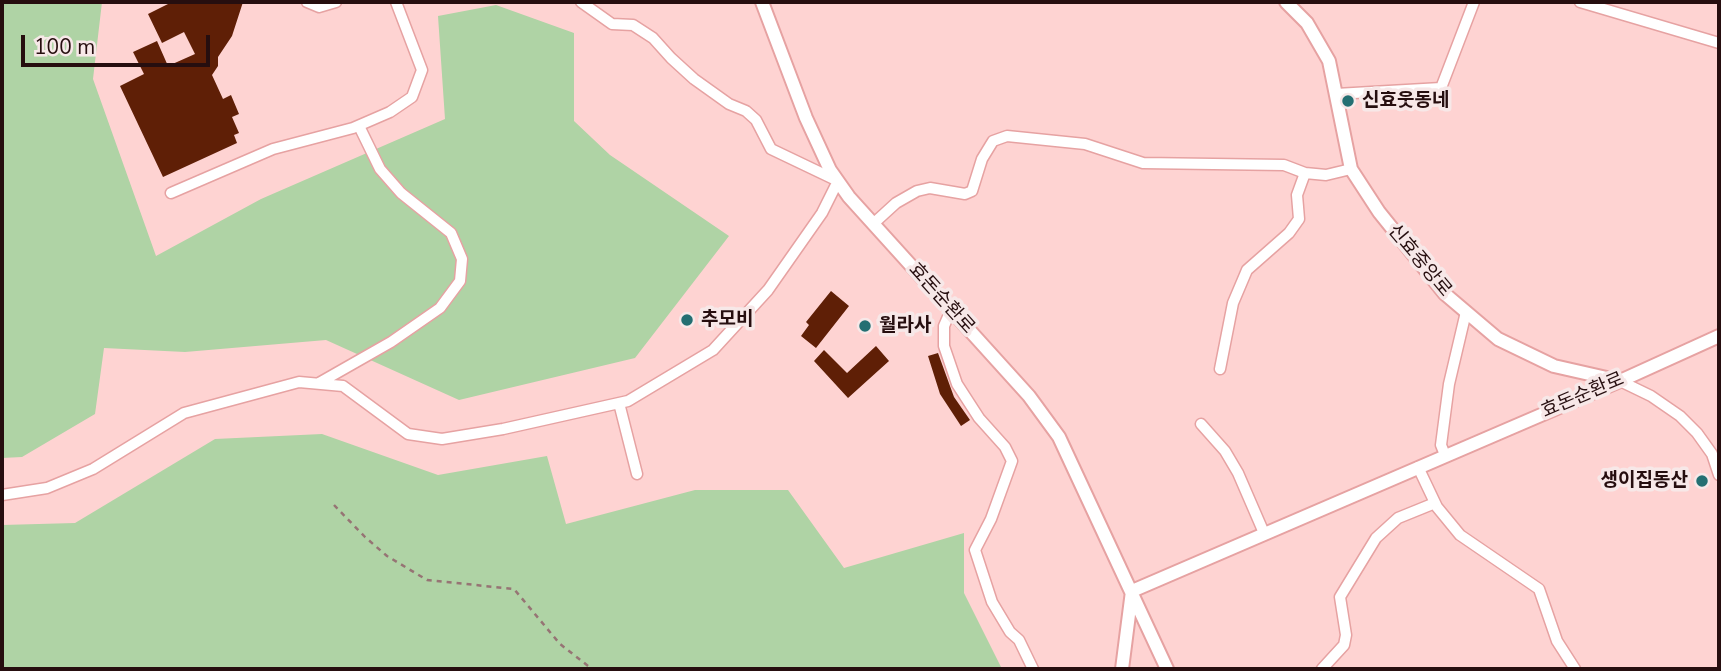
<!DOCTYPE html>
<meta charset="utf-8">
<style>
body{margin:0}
#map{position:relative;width:1721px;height:671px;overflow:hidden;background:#fed3d2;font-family:"Nunito Sans",sans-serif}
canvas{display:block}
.frame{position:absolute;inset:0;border:4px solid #260e0f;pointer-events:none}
.scale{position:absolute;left:21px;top:35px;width:189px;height:32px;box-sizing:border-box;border:4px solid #260e0f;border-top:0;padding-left:9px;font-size:21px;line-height:24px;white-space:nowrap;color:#260e0f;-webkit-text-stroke:5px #f7e8e8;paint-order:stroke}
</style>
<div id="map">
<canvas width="1721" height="671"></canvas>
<div class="frame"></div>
<div class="scale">100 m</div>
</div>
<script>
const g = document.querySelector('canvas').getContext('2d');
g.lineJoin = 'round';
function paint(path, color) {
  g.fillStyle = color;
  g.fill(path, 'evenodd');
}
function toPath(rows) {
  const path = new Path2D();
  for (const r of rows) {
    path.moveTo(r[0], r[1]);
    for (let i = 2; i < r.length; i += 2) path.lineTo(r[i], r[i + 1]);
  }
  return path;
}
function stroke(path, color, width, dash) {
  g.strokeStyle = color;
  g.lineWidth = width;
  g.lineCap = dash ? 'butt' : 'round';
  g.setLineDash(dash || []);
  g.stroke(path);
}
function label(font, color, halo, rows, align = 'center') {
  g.font = font + ' "Nunito Sans","Noto Sans KR",sans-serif';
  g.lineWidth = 7;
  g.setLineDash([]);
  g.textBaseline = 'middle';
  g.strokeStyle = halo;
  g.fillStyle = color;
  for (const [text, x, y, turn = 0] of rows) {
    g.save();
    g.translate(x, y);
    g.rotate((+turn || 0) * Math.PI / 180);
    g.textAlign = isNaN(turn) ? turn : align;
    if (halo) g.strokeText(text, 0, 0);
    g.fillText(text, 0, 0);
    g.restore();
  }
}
const green = toPath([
 [2,2,102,2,93,79,156,256,261,199,445,119,438,16,496,5,574,33,574,121,610,155,729,236,635,358,459,400,326,340,185,352,104,348,95,414,22,457,2,458],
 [322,434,438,475,547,456,566,524,695,490,788,490,844,568,964,533,964,593,1002,669,2,669,2,525,75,523,215,439]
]);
const building = toPath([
 [172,2,243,2,232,36,218,57,218,66,212,75,223,99,231,95,239,114,232,117,239,133,234,135,237,143,163,177,120,86,144,74,133,52,157,41,168,66,195,54,184,32,162,43,148,14],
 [831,291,849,306,816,348,801,336,809,325,806,322],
 [876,346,889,361,848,398,814,361,824,350,847,373],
 [938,353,954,397,970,420,961,426,940,394,928,356]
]);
const path = toPath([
 [334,505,365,537,387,556,427,580,514,589,560,644,592,669]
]);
const minor = toPath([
 [307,2,319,7,336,2],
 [1580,2,1719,43],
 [1336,94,1441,88,1474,2],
 [171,193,273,149,353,128,390,112,412,97,422,70,396,2],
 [873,224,896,203,917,191,930,188,965,194,972,191,982,159,993,141,1007,136,1085,144,1143,163,1284,165,1305,173,1326,175,1351,169],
 [951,310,944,326,944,346,957,384,979,418,1005,447,1012,461,991,519,975,550,992,602,1010,632,1019,640,1033,669],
 [1220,369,1233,303,1247,270,1289,233,1299,219,1297,195,1305,173],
 [1620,381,1651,396,1680,416,1697,433,1712,454,1719,475],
 [319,383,391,342,440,308,460,281,462,259,451,233,401,193,380,169,359,126],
 [619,403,637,474],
 [1201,424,1225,451,1238,473,1264,533],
 [1445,455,1441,445,1449,384,1466,312],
 [1418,467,1437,507,1460,535,1539,589,1557,641,1575,669],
 [2,495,47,488,93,469,184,413,299,382,343,386,408,434,442,439,503,429,628,401,713,350,768,290,822,213,838,181,771,149,756,120,746,111,729,104,694,79,671,58,653,38,633,25,612,24,581,2],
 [1322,669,1344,645,1346,635,1340,597,1376,538,1398,518,1435,503]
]);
const tertiary = toPath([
 [762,2,806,118,830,170,849,197,1029,396,1059,437,1167,669],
 [1286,2,1307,23,1329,61,1351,169,1379,212,1445,294,1498,339,1554,366,1620,381],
 [1132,591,1620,381,1719,336],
 [1122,669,1132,591]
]);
const markers = [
 [1348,101,7,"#246f72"],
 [687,320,7,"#246f72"],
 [865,326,7,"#246f72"],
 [1702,481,7,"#246f72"]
];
const poiNames = [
 ["신효웃동네",1362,101],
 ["추모비",701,320],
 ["월라사",879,326],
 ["생이집동산",1688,481,"right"]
];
const streetNames = [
 ["신효중앙로",1419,261,50],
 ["효돈순환로",941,299,48],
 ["효돈순환로",1583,396,-23]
];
paint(green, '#afd3a5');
paint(building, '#5f1f06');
stroke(minor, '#e6a2a2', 13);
stroke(tertiary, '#e6a2a2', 16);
stroke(path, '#967474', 2.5, [5, 5]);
stroke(minor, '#fff', 10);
stroke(tertiary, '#fff', 12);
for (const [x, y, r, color] of markers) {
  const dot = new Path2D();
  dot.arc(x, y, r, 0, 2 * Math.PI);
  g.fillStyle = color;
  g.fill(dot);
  stroke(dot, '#f7e8e8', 2.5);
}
label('bold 19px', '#260e0f', '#f7e8e8', poiNames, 'left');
label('19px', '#260e0f', '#f7e8e8', streetNames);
</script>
